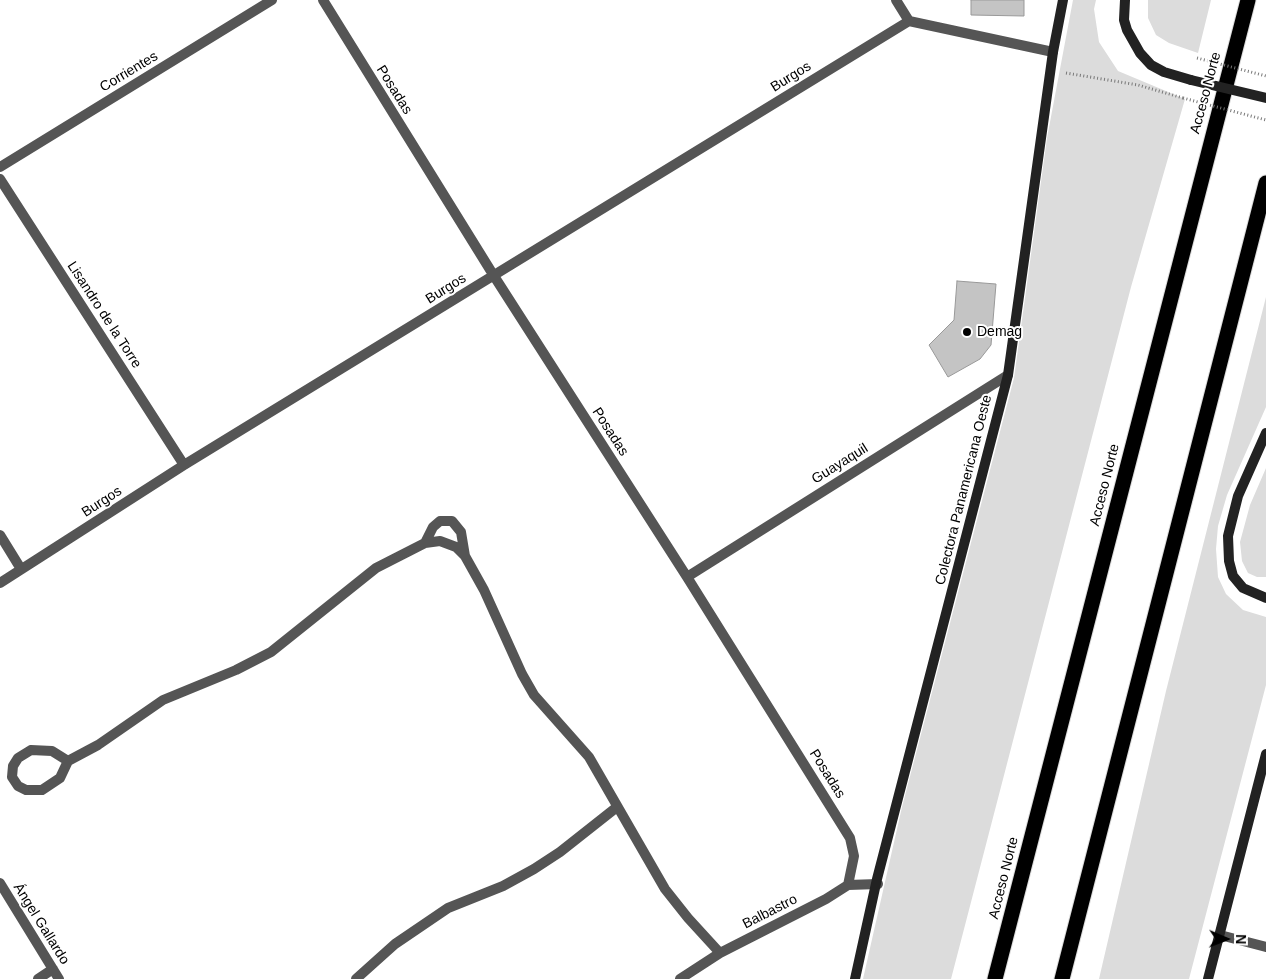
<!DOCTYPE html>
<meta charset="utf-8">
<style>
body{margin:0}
#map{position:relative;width:1266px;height:979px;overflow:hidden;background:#fff;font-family:Arial,sans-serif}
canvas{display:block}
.north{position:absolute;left:1201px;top:914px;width:50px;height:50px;-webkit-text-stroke:4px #fff;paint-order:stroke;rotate:91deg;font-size:14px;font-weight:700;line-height:20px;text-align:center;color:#000}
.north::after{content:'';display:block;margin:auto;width:18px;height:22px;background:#000;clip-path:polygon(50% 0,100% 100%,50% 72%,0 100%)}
</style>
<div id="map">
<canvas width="1266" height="979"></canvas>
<div class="north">N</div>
</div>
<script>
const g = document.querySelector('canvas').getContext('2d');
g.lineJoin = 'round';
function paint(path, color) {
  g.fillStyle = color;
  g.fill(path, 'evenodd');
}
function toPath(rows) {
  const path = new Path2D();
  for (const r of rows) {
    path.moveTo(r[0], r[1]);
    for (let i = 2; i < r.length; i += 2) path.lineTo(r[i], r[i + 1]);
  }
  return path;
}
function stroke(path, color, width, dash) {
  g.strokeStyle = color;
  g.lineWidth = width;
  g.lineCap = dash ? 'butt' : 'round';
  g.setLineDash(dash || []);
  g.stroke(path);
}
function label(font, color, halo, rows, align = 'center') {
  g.font = font + ' Arial,sans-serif';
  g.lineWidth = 4;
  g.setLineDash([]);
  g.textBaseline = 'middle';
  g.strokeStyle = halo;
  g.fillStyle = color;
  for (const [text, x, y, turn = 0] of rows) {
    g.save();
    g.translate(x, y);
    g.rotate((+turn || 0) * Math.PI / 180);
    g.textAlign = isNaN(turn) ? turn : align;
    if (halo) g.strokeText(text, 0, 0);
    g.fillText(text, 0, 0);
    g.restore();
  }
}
const green = toPath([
 [1073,0,1096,0,1094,9,1099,42,1118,71,1185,99,1131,287,951,979,863,979,902,807,1014,378,1047,138],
 [1148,0,1211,0,1198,53,1169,43,1156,35,1148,18],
 [1266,297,1266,407,1227,495,1218,526,1216,549,1218,577,1226,594,1243,610,1266,617,1266,685,1189,979,1099,979,1166,691],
 [1266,468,1266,577,1257,577,1248,573,1242,561,1240,542,1250,505]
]);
const building = toPath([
 [971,0,1024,0,1024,16,971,15,971,0],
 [957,281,996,284,991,345,980,359,948,377,929,345,954,320,957,281]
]);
const path = toPath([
 [1066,73,1138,85,1183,98]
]);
const street = toPath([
 [323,0,494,276,687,577,850,838,854,856,848,885],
 [896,0,909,21,1053,52],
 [0,167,272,0],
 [0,179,184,465],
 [0,535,21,569],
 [425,543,433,527,440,521,452,521,461,532,465,556],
 [687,577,1008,375],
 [0,583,184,465,909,21],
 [31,750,52,751,68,761,60,778,42,790,26,790,18,786,12,777,13,766,18,758,31,750],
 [68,761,98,745,163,700,236,670,271,652,376,568,425,543,440,541,456,547,465,556,484,590,522,674,534,695,589,757,665,889,688,918,720,953],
 [0,883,59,979],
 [1220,935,1266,947],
 [38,979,53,969],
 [356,979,395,944,448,908,503,886,534,869,560,852,617,807],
 [680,979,720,953,826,899,848,885,878,884]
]);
const secondary = toPath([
 [1125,0,1124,20,1127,30,1140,53,1151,65,1164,72,1191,80],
 [1266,433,1238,496,1228,536,1229,561,1233,576,1243,588,1266,598],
 [855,979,877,879,1008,375,1053,52,1063,0],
 [1208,979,1266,754]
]);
const highway = toPath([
 [995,979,1248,0],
 [1062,979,1266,183]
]);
const pathBridge = toPath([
 [1197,58,1266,76],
 [1183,98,1266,120]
]);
const secondaryBridge = toPath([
 [1191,80,1266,98]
]);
const markers = [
 [967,332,5,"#000"]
];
const streetNames = [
 ["Corrientes",129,72,-31],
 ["Burgos",791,77,-32],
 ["Posadas",394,90,58],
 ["Acceso Norte",1206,93,-75],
 ["Burgos",446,289,-32],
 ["Lisandro de la Torre",104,315,57],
 ["Posadas",610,432,57],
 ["Guayaquil",840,464,-32],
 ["Acceso Norte",1105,485,-76],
 ["Colectora Panamericana Oeste",964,490,-76],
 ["Burgos",102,502,-33],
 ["Posadas",827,774,58],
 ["Acceso Norte",1004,878,-76],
 ["Balbastro",770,912,-27],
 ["Ángel Gallardo",41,924,58]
];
const poiNames = [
 ["Demag",977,332]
];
paint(green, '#dcdcdc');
paint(building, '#c4c4c4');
stroke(building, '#999', 1);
stroke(highway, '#dbdbdb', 17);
stroke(path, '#777', 3, [1, 2.5]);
stroke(street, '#555', 10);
stroke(secondary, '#222', 10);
stroke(highway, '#000', 15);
stroke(pathBridge, '#777', 3, [1, 2.5]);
stroke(secondaryBridge, '#222', 10);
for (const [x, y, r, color] of markers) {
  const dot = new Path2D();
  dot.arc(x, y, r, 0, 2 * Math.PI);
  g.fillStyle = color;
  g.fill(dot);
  stroke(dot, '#fff', 2);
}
label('14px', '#000', '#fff', streetNames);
label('14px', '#000', '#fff', poiNames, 'left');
</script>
